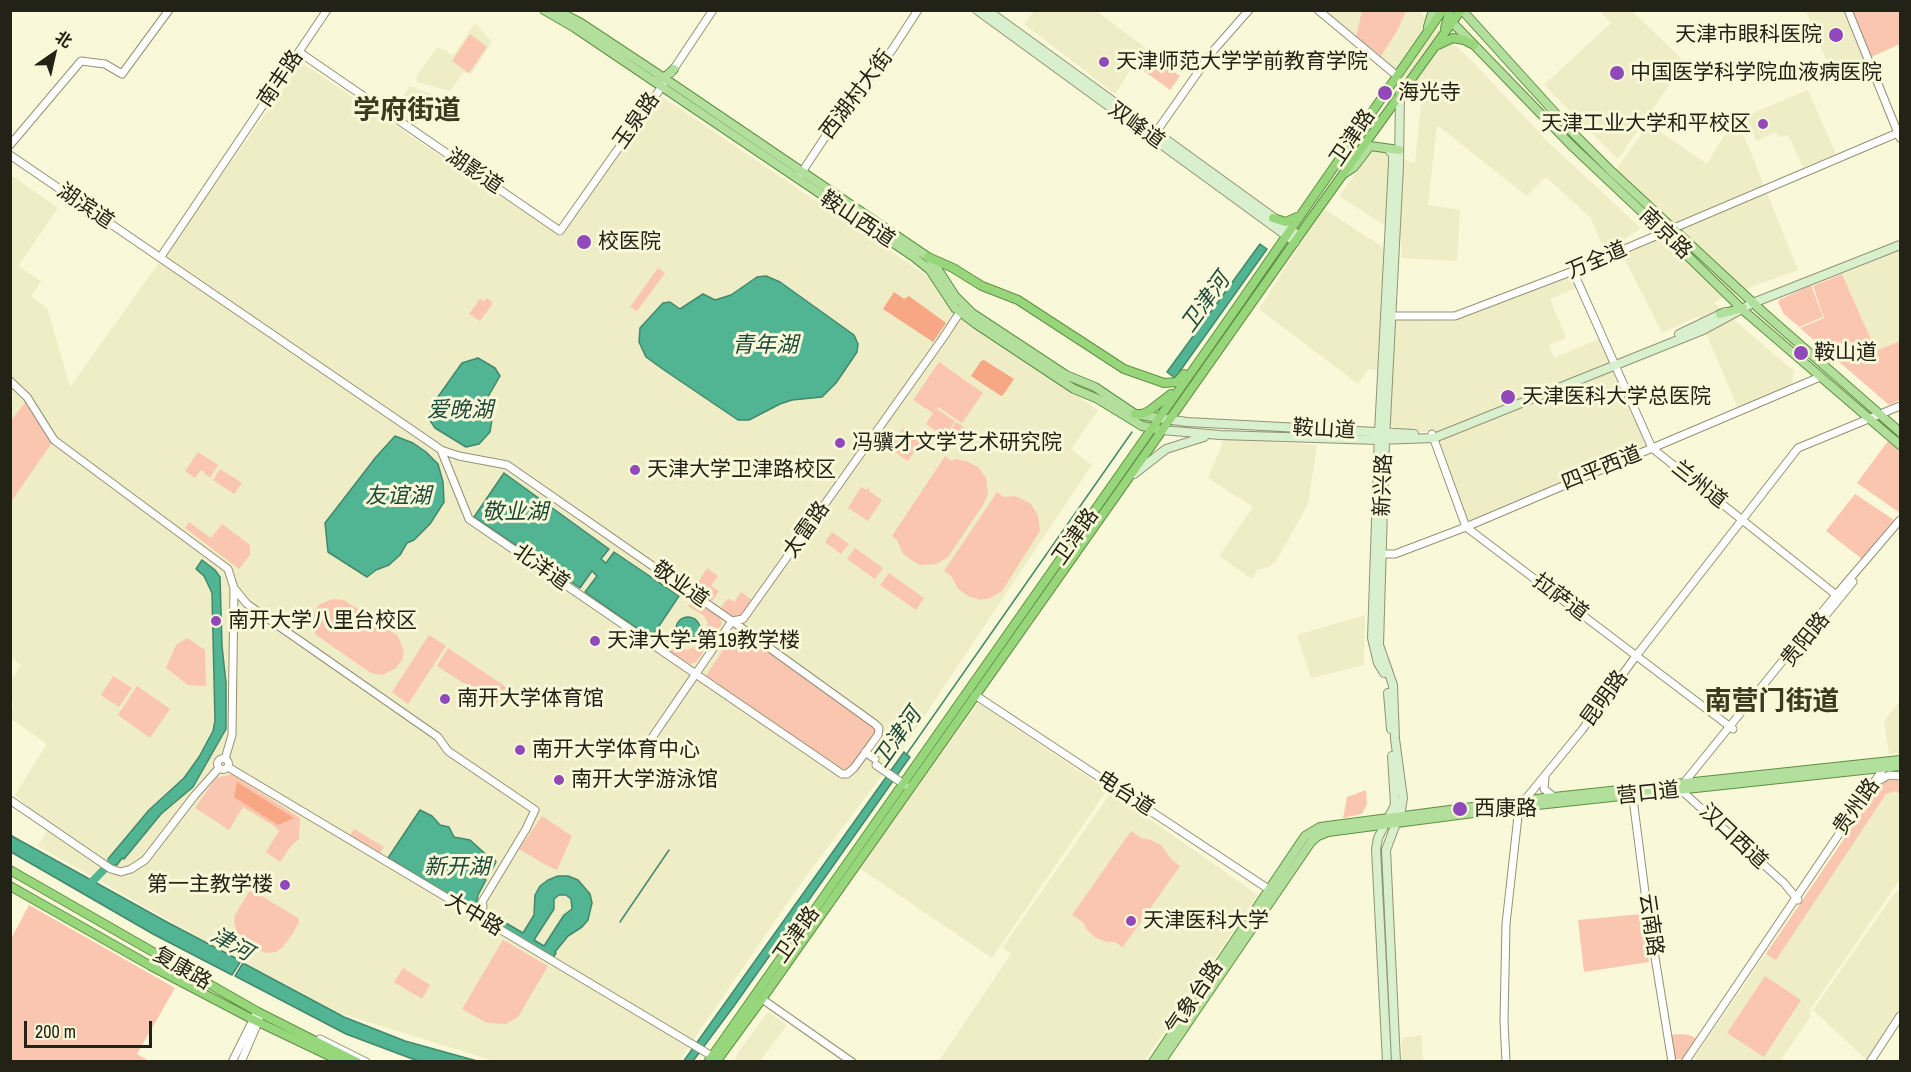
<!DOCTYPE html>
<meta charset="utf-8">
<style>
body{margin:0}
#map{position:relative;width:1911px;height:1072px;overflow:hidden;background:#f9f8d8;font-family:"Archivo Narrow","Noto Sans SC",sans-serif}
canvas{display:block}
.frame{position:absolute;inset:0;border:12px solid #232217;pointer-events:none}
.north{position:absolute;left:24px;top:24px;width:60px;height:60px;-webkit-text-stroke:4px #f9f8d8;paint-order:stroke;rotate:34deg;font-size:16px;font-weight:700;line-height:24px;text-align:center;color:#232217}
.north::after{content:'';display:block;margin:auto;width:21px;height:27px;background:#232217;clip-path:polygon(50% 0,100% 100%,50% 72%,0 100%)}
.scale{position:absolute;left:24px;top:1021px;width:128px;height:27px;box-sizing:border-box;border:3px solid #232217;border-top:0;padding-left:8px;font-size:18px;line-height:21px;white-space:nowrap;color:#232217;-webkit-text-stroke:4px #f9f8d8;paint-order:stroke}
</style>
<div id="map">
<canvas width="1911" height="1072"></canvas>
<div class="frame"></div>
<div class="north">北</div>
<div class="scale">200 m</div>
</div>
<script>
const g = document.querySelector('canvas').getContext('2d');
g.lineJoin = 'round';
function paint(path, color) {
  g.fillStyle = color;
  g.fill(path, 'evenodd');
}
function toPath(rows) {
  const path = new Path2D();
  for (const r of rows) {
    if (r.length === 3) {
      path.moveTo(r[0] + r[2], r[1]);
      path.arc(r[0], r[1], r[2], 0, 2 * Math.PI);
      continue;
    }
    path.moveTo(r[0], r[1]);
    for (let i = 2; i < r.length; i += 2) path.lineTo(r[i], r[i + 1]);
  }
  return path;
}
function stroke(path, color, width, dash) {
  g.strokeStyle = color;
  g.lineWidth = width;
  g.lineCap = dash ? 'butt' : 'round';
  g.setLineDash(dash || []);
  g.stroke(path);
}
function label(font, color, halo, rows, align = 'center') {
  g.font = font + ' "Archivo Narrow","Noto Sans SC",sans-serif';
  g.lineWidth = 6;
  g.setLineDash([]);
  g.textBaseline = 'middle';
  g.strokeStyle = halo;
  g.fillStyle = color;
  for (const [text, x, y, turn = 0] of rows) {
    g.save();
    g.translate(x, y);
    g.rotate((+turn || 0) * Math.PI / 180);
    g.textAlign = isNaN(turn) ? turn : align;
    if (halo) g.strokeText(text, 0, 0);
    g.fillText(text, 0, 0);
    g.restore();
  }
}
const built = toPath([
 [1034,11,1096,11,1145,47,1115,94,1024,24],
 [1323,11,1421,11,1420,12,1473,62,1549,143,1641,228,1605,253,1591,218,1546,177,1527,196,1437,125,1428,205,1460,210,1457,261,1402,258,1401,236,1339,196,1373,150,1415,163,1422,93],
 [1600,11,1632,11,1685,62,1618,159,1544,85,1611,23],
 [1806,11,1844,11,1865,59,1832,74],
 [475,23,492,42,471,74,464,72,450,91,417,82,416,76,437,48,445,50,451,55,455,53],
 [302,63,561,237,661,96,930,278,942,298,959,317,1098,410,1071,449,1092,465,906,744,806,876,679,1061,494,1061,339,1013,207,942,38,846,50,827,15,795,47,744,11,719,11,710,14,704,11,702,11,680,21,665,11,657,11,175,58,208,18,266,41,281,31,297,47,308,70,387],
 [410,86,431,94,420,108,416,126,393,110],
 [1808,90,1836,154,1803,167,1788,135,1779,137,1776,132,1756,141,1746,116],
 [1736,116,1798,270,1721,298,1714,303,1794,371,1792,384,1738,409,1699,316,1662,333,1621,252,1675,230,1615,171,1649,124,1707,164],
 [1323,208,1384,248,1377,370,1368,369,1358,384,1259,309],
 [1900,250,1900,341,1876,351,1842,274],
 [1571,274,1577,288,1550,299,1566,338,1549,345,1554,358,1599,339,1647,446,1468,522,1433,432,1389,431,1395,319,1452,321],
 [1224,439,1317,445,1308,504,1276,561,1269,567,1257,570,1252,579,1219,556,1253,507,1208,478],
 [1365,615,1364,665,1311,678,1297,635],
 [1900,701,1900,753,1889,754,1884,721],
 [978,703,1107,790,992,958,859,868],
 [1895,779,1900,781,1900,879,1810,1010,1809,1012,1811,1016,1780,1061,1696,1062,1695,1058,1703,1045,1880,786,1887,781],
 [1111,792,1258,895,1144,1061,938,1062,1011,954,1003,947],
 [1897,890,1900,893,1900,1011,1868,1061,1813,1010],
 [768,1012,787,1025,760,1061,734,1061,739,1051],
 [1421,1035,1423,1061,1402,1061,1402,1038]
]);
const green = toPath([
 [1362,11,1406,11,1397,31,1381,56,1356,37],
 [1851,11,1900,11,1900,44,1871,57],
 [470,34,487,47,469,73,452,61],
 [1154,58,1180,76,1170,90,1144,71],
 [658,268,665,273,637,311,630,307],
 [1842,274,1876,351,1900,341,1900,400,1889,405,1800,328,1824,318,1813,286],
 [1811,285,1823,317,1799,327,1784,314,1778,303,1779,300],
 [487,298,493,303,480,321,469,314,480,299,484,301],
 [939,362,983,393,962,423,938,407,937,409,955,421,945,437,926,424,933,413,913,400],
 [26,401,53,441,11,502,11,421],
 [956,422,973,433,963,449,946,437],
 [903,428,921,441,908,461,889,448],
 [1888,441,1900,451,1900,513,1857,483],
 [198,452,218,465,210,478,201,470,195,478,185,471],
 [945,456,952,461,955,459,966,461,978,467,986,478,988,494,983,505,948,557,936,564,920,565,913,561,903,554,897,540,892,536],
 [220,469,242,483,234,494,213,480],
 [870,486,869,491,882,500,868,521,848,508,861,487,867,490],
 [997,492,1004,497,1015,496,1030,503,1038,515,1040,531,1002,591,990,598,980,600,968,596,958,589,951,576,944,571],
 [1855,494,1894,520,1862,559,1826,531],
 [189,522,211,538,222,524,250,545,250,555,239,569,185,528],
 [832,532,849,544,841,554,825,542],
 [855,548,883,568,875,579,847,559],
 [707,568,718,576,711,586,719,591,712,601,695,587],
 [889,573,924,598,916,610,880,585],
 [741,592,752,600,740,618,736,618,721,608,728,598,734,602],
 [333,599,344,600,398,636,404,652,402,660,396,668,383,675,371,673,316,635,312,624,315,610,320,604],
 [693,599,720,618,722,624,714,635,706,628,708,623,704,616,688,606],
 [738,628,876,728,875,736,850,768,842,770,705,677],
 [429,635,446,646,408,704,392,692],
 [187,638,205,650,206,686,188,685,166,668,176,645],
 [665,638,681,649,688,650,695,646,703,652,696,662,690,664,660,646],
 [448,648,506,687,496,704,437,666],
 [113,676,132,688,119,707,101,695],
 [137,686,170,709,150,738,118,715],
 [232,774,300,818,299,839,291,846,280,862,266,852,279,831,274,826,243,807,229,830,195,808,216,778],
 [1895,779,1900,781,1900,794,1896,791,1886,794,1776,960,1766,954,1880,786,1887,781],
 [1366,790,1367,804,1362,814,1343,818,1347,797],
 [542,816,572,836,557,870,544,864,519,849],
 [354,829,384,847,379,854,350,836],
 [1131,831,1141,838,1151,840,1161,845,1171,859,1180,866,1123,947,1115,942,1107,942,1096,938,1087,930,1083,922,1072,915],
 [249,892,255,892,298,918,299,922,293,933,283,947,276,952,267,953,261,951,242,939,237,934,234,921,235,915],
 [29,905,175,988,137,1054,149,1061,11,1061,11,939],
 [1642,914,1649,962,1584,972,1578,920],
 [503,940,548,966,518,1017,506,1024,487,1023,462,1009],
 [403,968,430,985,422,999,394,982],
 [1765,976,1801,1000,1764,1057,1727,1033],
 [1680,1034,1689,1035,1698,1039,1685,1059,1673,1059,1669,1035]
]);
const forest = toPath([
 [894,292,904,299,909,296,946,323,933,342,883,309],
 [984,360,1014,379,1003,395,1001,396,971,376,981,361],
 [237,782,294,818,278,825,234,797]
]);
const water = toPath([
 [1260,244,1267,249,1175,378,1167,372,1260,244],
 [766,276,780,282,854,335,858,344,857,352,836,383,822,397,792,400,780,404,749,420,738,420,664,370,646,357,639,342,640,328,663,303,670,302,680,309,703,294,715,300,731,295,757,277,766,276],
 [478,358,495,368,500,376,485,402,486,407,493,413,490,432,479,444,466,447,435,428,429,419,431,415,430,408,462,363,478,358],
 [395,436,413,443,426,452,438,464,443,482,444,502,430,524,414,540,407,543,400,555,389,565,376,570,367,577,328,552,325,523,376,457,395,436],
 [504,473,609,549,601,559,606,563,614,552,679,596,651,638,585,592,597,576,592,571,580,588,474,517,504,473],
 [202,560,215,570,220,577,222,646,226,683,226,729,193,787,161,814,124,859,122,858,117,865,111,864,108,859,149,810,184,778,199,757,213,731,215,721,212,593,204,576,196,569,202,560],
 [688,629,12],
 [904,752,910,757,734,1006,693,1061,683,1062,904,752],
 [420,810,432,816,440,825,449,827,454,837,470,840,490,858,494,858,496,862,488,877,484,877,486,880,478,895,477,901,482,909,523,933,534,915,535,895,540,886,548,880,558,876,568,876,578,880,590,894,592,903,588,920,582,927,568,936,555,952,556,953,553,958,388,858,420,810],
 [559,895,566,895,571,899,572,909,564,915,544,946,534,940,554,909,554,899,559,895],
 [10,835,165,921,241,961,232,975,153,934,11,852,10,835],
 [243,963,344,1017,405,1041,477,1061,418,1061,346,1034,235,976,243,963]
]);
const stream = toPath([
 [906,755,1132,432],
 [620,922,669,850]
]);
const river = toPath([
 [88,886,117,856]
]);
const tertiary = toPath([
 [1318,10,1396,75],
 [1848,10,1900,138],
 [299,52,560,231,663,85],
 [671,73,713,10],
 [1154,135,1213,51,1249,10],
 [10,145,81,61,105,64,122,74,169,10],
 [10,155,437,447,441,450,469,519,842,774,847,774,854,768,878,735,879,728,875,724,732,621,507,465,459,456,441,450],
 [800,175,835,122,892,50,918,10],
 [160,258,327,10],
 [1573,271,1652,448,1840,598],
 [1388,316,1455,316,1573,271,1900,132],
 [10,381,27,397,54,440,228,569,234,588,232,735,225,759],
 [1432,434,1466,527,1733,729],
 [1382,554,1395,554,1466,527,1820,377],
 [234,588,247,604,438,737,448,751,535,810,526,829,482,902,483,907,476,916],
 [1817,626,1853,582],
 [975,695,1273,892],
 [649,742,732,621,743,619,943,338,960,312],
 [865,752,875,759],
 [223,764,5.5],
 [876,765,905,785],
 [228,767,712,1056],
 [1545,778,1544,789,1554,797],
 [1878,781,1889,775,1900,776],
 [1683,784,1836,595,1900,520],
 [1632,791,1647,908,1672,1062],
 [1682,791,1784,883,1798,900],
 [10,800,111,869,121,872,131,869,145,860,195,795,219,768],
 [762,999,852,1062],
 [320,1039,366,1062],
 [232,1062,255,1016],
 [241,1062,259,1020],
 [1506,1062,1504,1021,1506,924,1519,807,1582,730,1636,656,1798,448,1900,406],
 [1685,1062,1885,766],
 [1870,1062,1900,1016]
]);
const secondary = toPath([
 [977,10,1295,242],
 [987,10,1295,233],
 [1679,334,1725,312],
 [1158,418,1187,422,1414,434],
 [1162,430,1220,435,1378,440,1434,438,1703,330,1753,303,1900,245],
 [1134,474,1166,449,1204,437],
 [1384,673,1378,663,1372,638,1379,433,1393,163,1393,155,1389,150],
 [1388,693,1391,729],
 [1387,1062,1376,849,1378,838,1395,805,1392,756],
 [1396,1062,1386,850,1401,810,1403,798,1395,739,1393,685,1379,645,1385,440,1399,166,1400,94]
]);
const primary = toPath([
 [544,10,575,28,914,257,930,270,955,308,976,324,1074,389,1098,399,1142,426,1162,430],
 [556,10,581,23,664,78,928,257,935,265,955,296,972,313,1066,375,1095,387,1135,414,1158,418],
 [1462,10,1575,135,1611,171,1764,313,1900,432],
 [1448,18,1570,144,1658,227,1743,310,1900,445],
 [1428,27,1433,10],
 [659,79,666,76,674,69],
 [1345,173,1354,167,1370,146,1399,150],
 [1720,314,1743,308],
 [1153,1062,1305,836,1320,827,1526,800,1900,760],
 [1161,1062,1311,842,1318,836,1328,832,1519,807,1900,766]
]);
const trunk = toPath([
 [1445,28,1450,10],
 [1438,45,1453,38,1464,40,1474,45],
 [1273,218,1286,222,1297,217],
 [928,257,953,268,982,286,1018,300,1124,369,1164,383,1177,382,1184,374],
 [1135,414,1142,414,1149,411,1171,394],
 [10,870,258,1012,357,1062],
 [10,886,151,966,252,1019,342,1062],
 [708,1062,1235,310,1442,11],
 [716,1062,762,999,1310,220,1461,10]
]);
const markers = [
 [1836,35,8,"#9048ba"],
 [1104,62,6,"#9048ba"],
 [1617,73,8,"#9048ba"],
 [1385,93,8,"#9048ba"],
 [1763,124,6,"#9048ba"],
 [584,242,8,"#9048ba"],
 [1801,353,8,"#9048ba"],
 [1508,397,8,"#9048ba"],
 [840,443,6,"#9048ba"],
 [635,470,6,"#9048ba"],
 [216,621,6,"#9048ba"],
 [595,641,6,"#9048ba"],
 [445,699,6,"#9048ba"],
 [520,750,6,"#9048ba"],
 [559,780,6,"#9048ba"],
 [1460,809,8,"#9048ba"],
 [285,885,6,"#9048ba"],
 [1131,921,6,"#9048ba"]
];
const poiNames = [
 ["天津市眼科医院",1822,35,"right"],
 ["天津师范大学学前教育学院",1116,62],
 ["中国医学科学院血液病医院",1630,73],
 ["海光寺",1398,93],
 ["天津工业大学和平校区",1751,124,"right"],
 ["校医院",598,242],
 ["鞍山道",1814,353],
 ["天津医科大学总医院",1522,397],
 ["冯骥才文学艺术研究院",852,443],
 ["天津大学卫津路校区",647,470],
 ["南开大学八里台校区",228,621],
 ["天津大学-第19教学楼",607,641],
 ["南开大学体育馆",457,699],
 ["南开大学体育中心",532,750],
 ["南开大学游泳馆",571,780],
 ["西康路",1474,809],
 ["第一主教学楼",273,885,"right"],
 ["天津医科大学",1143,921]
];
const streetNames = [
 ["南丰路",281,79,-56],
 ["西湖村大街",857,95,-53],
 ["玉泉路",637,121,-55],
 ["双峰道",1136,126,36],
 ["卫津路",1353,138,-56],
 ["湖影道",474,172,34],
 ["湖滨道",85,207,34],
 ["鞍山西道",857,220,33],
 ["南京路",1665,234,44],
 ["万全道",1597,261,-23],
 ["鞍山道",1324,430,3],
 ["四平西道",1602,469,-22],
 ["新兴路",1384,485,-88],
 ["兰州道",1699,485,38],
 ["太雷路",807,530,-55],
 ["卫津路",1076,537,-55],
 ["北洋道",541,568,35],
 ["敬业道",680,585,35],
 ["拉萨道",1560,598,37],
 ["贵阳路",1806,640,-51],
 ["昆明路",1605,699,-54],
 ["电台道",1125,794,33],
 ["营口道",1648,794,-6],
 ["贵州路",1857,807,-55],
 ["汉口西道",1733,837,43],
 ["大中路",474,915,31],
 ["云南路",1650,925,82],
 ["卫津路",797,935,-55],
 ["复康路",182,969,30],
 ["气象台路",1195,998,-56]
];
const waterNames = [
 ["卫津河",1206,303,-54],
 ["青年湖",765,346],
 ["爱晚湖",460,411],
 ["友谊湖",398,497],
 ["敬业湖",515,513],
 ["卫津河",898,738,-55],
 ["新开湖",457,868],
 ["津河",231,945,29]
];
const districtNames = [
 ["学府街道",407,112],
 ["南营门街道",1772,703]
];
paint(built, '#eeedc6');
paint(green, '#fbc6b0');
paint(forest, '#f7a784');
paint(water, '#51b492');
stroke(water, '#43886d', 1.5);
stroke(stream, '#43886d', 1.5);
stroke(river, '#51b492', 8);
stroke(tertiary, '#939275', 9);
stroke(secondary, '#939275', 10);
stroke(primary, '#5e9043', 10);
stroke(trunk, '#5e9043', 10);
stroke(tertiary, '#fff', 7);
stroke(secondary, '#d8f0ce', 8);
stroke(primary, '#b2e09c', 8);
stroke(trunk, '#98d67b', 8);
for (const [x, y, r, color] of markers) {
  const dot = new Path2D();
  dot.arc(x, y, r, 0, 2 * Math.PI);
  g.fillStyle = color;
  g.fill(dot);
  stroke(dot, '#f9f8d8', 2);
}
label('21px', '#232217', '#f9f8d8', poiNames, 'left');
label('21px', '#232217', '#f9f8d8', streetNames);
label('italic 22px', '#1f4a3b', '#f9f8d8', waterNames);
label('bold 27px', '#3b3a20', '#f9f8d8', districtNames);
</script>
